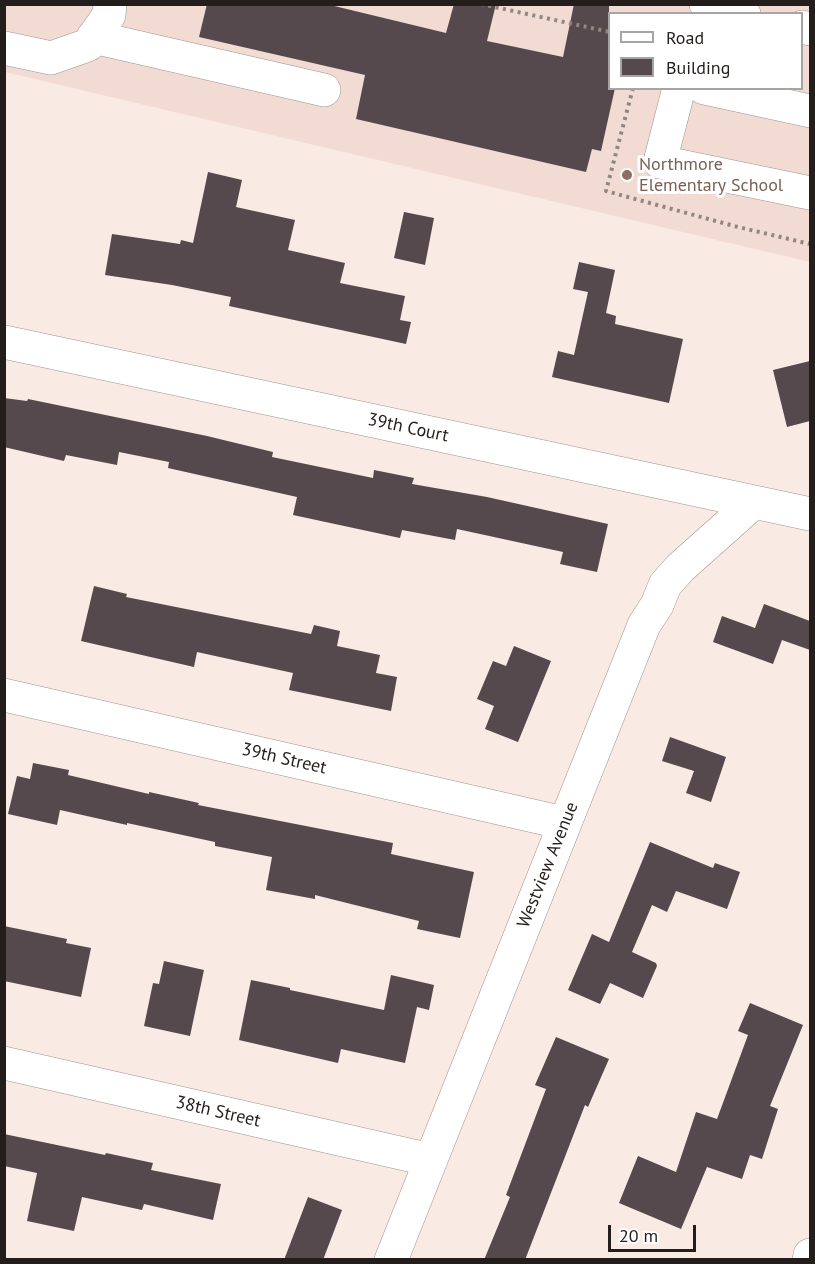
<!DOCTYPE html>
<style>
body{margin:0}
#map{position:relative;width:815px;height:1264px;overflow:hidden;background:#f9eae4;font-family:"PT Sans",sans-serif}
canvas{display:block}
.frame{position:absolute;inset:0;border:6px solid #231e1c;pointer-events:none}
.legend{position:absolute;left:608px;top:12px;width:195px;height:78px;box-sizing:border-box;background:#fff;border:2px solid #a7a5a4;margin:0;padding:8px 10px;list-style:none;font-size:18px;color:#231e1c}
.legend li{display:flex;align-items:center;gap:12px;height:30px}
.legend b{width:30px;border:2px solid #a7a5a4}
.scale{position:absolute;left:608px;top:1225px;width:88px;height:27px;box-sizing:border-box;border:3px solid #231e1c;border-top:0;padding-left:8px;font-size:18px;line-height:21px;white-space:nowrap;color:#231e1c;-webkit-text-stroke:4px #fff;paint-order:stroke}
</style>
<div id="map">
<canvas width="815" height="1264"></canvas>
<div class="frame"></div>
<ul class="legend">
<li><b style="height:8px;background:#fff"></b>Road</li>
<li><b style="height:16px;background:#55494e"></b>Building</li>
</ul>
<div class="scale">20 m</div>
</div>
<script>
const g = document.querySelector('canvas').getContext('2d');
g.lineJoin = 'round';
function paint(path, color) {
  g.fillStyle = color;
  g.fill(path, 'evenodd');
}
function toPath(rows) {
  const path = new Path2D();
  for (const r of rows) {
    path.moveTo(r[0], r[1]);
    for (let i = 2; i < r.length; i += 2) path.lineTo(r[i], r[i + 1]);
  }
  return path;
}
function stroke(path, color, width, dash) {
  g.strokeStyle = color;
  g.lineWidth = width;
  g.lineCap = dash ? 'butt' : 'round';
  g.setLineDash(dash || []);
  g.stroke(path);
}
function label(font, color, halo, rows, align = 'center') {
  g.font = font + ' "PT Sans",sans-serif';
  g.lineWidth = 6;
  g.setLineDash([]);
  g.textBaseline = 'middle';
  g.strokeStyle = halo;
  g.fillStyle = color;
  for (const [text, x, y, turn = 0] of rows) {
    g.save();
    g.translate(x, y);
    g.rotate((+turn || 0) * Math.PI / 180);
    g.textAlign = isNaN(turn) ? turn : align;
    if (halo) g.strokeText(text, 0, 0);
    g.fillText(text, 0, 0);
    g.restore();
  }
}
const built = toPath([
 [5,5,810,5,810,262,5,72],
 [610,14,802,14,802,88,610,88]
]);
const building = toPath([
 [207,4,326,4,446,33,454,4,496,4,487,41,563,57,574,4,609,4,609,88,615,88,601,151,592,149,586,172,356,119,365,75,199,37],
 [208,172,242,180,236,207,295,220,288,250,345,263,340,283,405,296,400,320,411,322,406,344,229,306,231,297,172,285,105,275,112,234,180,244,181,240,193,243],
 [404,212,434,218,425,265,394,258],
 [579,262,615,270,606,313,616,316,615,324,683,339,669,403,552,377,558,351,574,355,588,292,573,289],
 [810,361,810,421,787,427,773,370],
 [4,398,27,401,28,399,207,436,273,452,272,457,373,478,374,470,414,478,412,484,487,497,608,524,597,572,560,564,563,552,457,529,455,540,402,530,400,538,293,515,297,497,168,468,169,462,119,452,117,465,66,455,64,461,4,447],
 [94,586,127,594,126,597,311,634,314,625,340,631,337,646,380,655,376,673,397,677,391,711,289,690,293,673,197,652,194,667,81,641],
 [764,604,810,621,810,650,782,640,773,664,713,642,722,616,755,628],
 [514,646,551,661,518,742,485,729,494,706,477,699,493,661,506,666],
 [670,737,726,757,711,802,686,793,694,771,662,761],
 [33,763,69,770,68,775,149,794,149,792,199,803,198,805,393,843,391,854,474,872,460,938,417,929,419,921,315,895,315,899,266,890,272,857,215,846,215,842,127,823,127,825,60,810,57,825,8,814,17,776,30,779],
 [650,842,713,868,715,863,740,872,727,909,676,891,667,912,652,905,632,952,656,963,657,966,643,998,610,983,600,1004,568,990,592,934,609,942],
 [4,926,67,939,66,943,91,948,81,997,4,981],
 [164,961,204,970,190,1036,144,1026,153,983,159,984],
 [391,975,434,985,429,1010,417,1007,405,1063,341,1049,338,1063,239,1040,251,980,290,988,290,990,384,1010],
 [750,1003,803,1025,770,1106,778,1109,762,1159,750,1155,742,1179,707,1167,681,1229,619,1203,638,1156,676,1172,696,1112,717,1119,748,1035,738,1031],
 [556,1037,609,1059,588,1107,585,1105,525,1260,484,1260,510,1197,506,1195,546,1089,535,1085],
 [4,1134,105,1155,106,1153,153,1163,151,1170,221,1184,213,1220,144,1204,142,1210,82,1197,74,1231,27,1221,37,1173,4,1166],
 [308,1197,342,1210,323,1260,284,1260]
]);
const path = toPath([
 [481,4,610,32],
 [633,88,606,191,734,226,810,244]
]);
const minor = toPath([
 [706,4,744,14],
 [802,27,810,29],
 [93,37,324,90],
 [4,48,51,58,88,45,109,15,110,4],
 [679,88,660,162,810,193],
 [704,88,810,111],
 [4,342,810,514],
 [4,695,564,823],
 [4,1063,431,1160],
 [391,1260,644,625,657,605,665,585,680,568,754,502],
 [809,1260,810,1255]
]);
const markers = [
 [627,175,6,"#8d6e63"]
];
const educationNames = [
 ["Northmore",639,165],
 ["Elementary School",639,186]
];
const streetNames = [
 ["39th Court",408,428,12],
 ["39th Street",284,759,13],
 ["Westview Avenue",548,865,-68],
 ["38th Street",218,1112,13]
];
paint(built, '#f2dbd3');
paint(building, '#55494e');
stroke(minor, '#a1948f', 34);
stroke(path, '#908682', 4, [3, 4.5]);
stroke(minor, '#fff', 33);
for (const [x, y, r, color] of markers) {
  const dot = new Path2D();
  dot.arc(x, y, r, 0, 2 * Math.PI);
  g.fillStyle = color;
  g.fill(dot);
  stroke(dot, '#fff', 2);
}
label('18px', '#785e54', '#fff', educationNames, 'left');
label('18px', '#231e1c', '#fff', streetNames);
</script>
